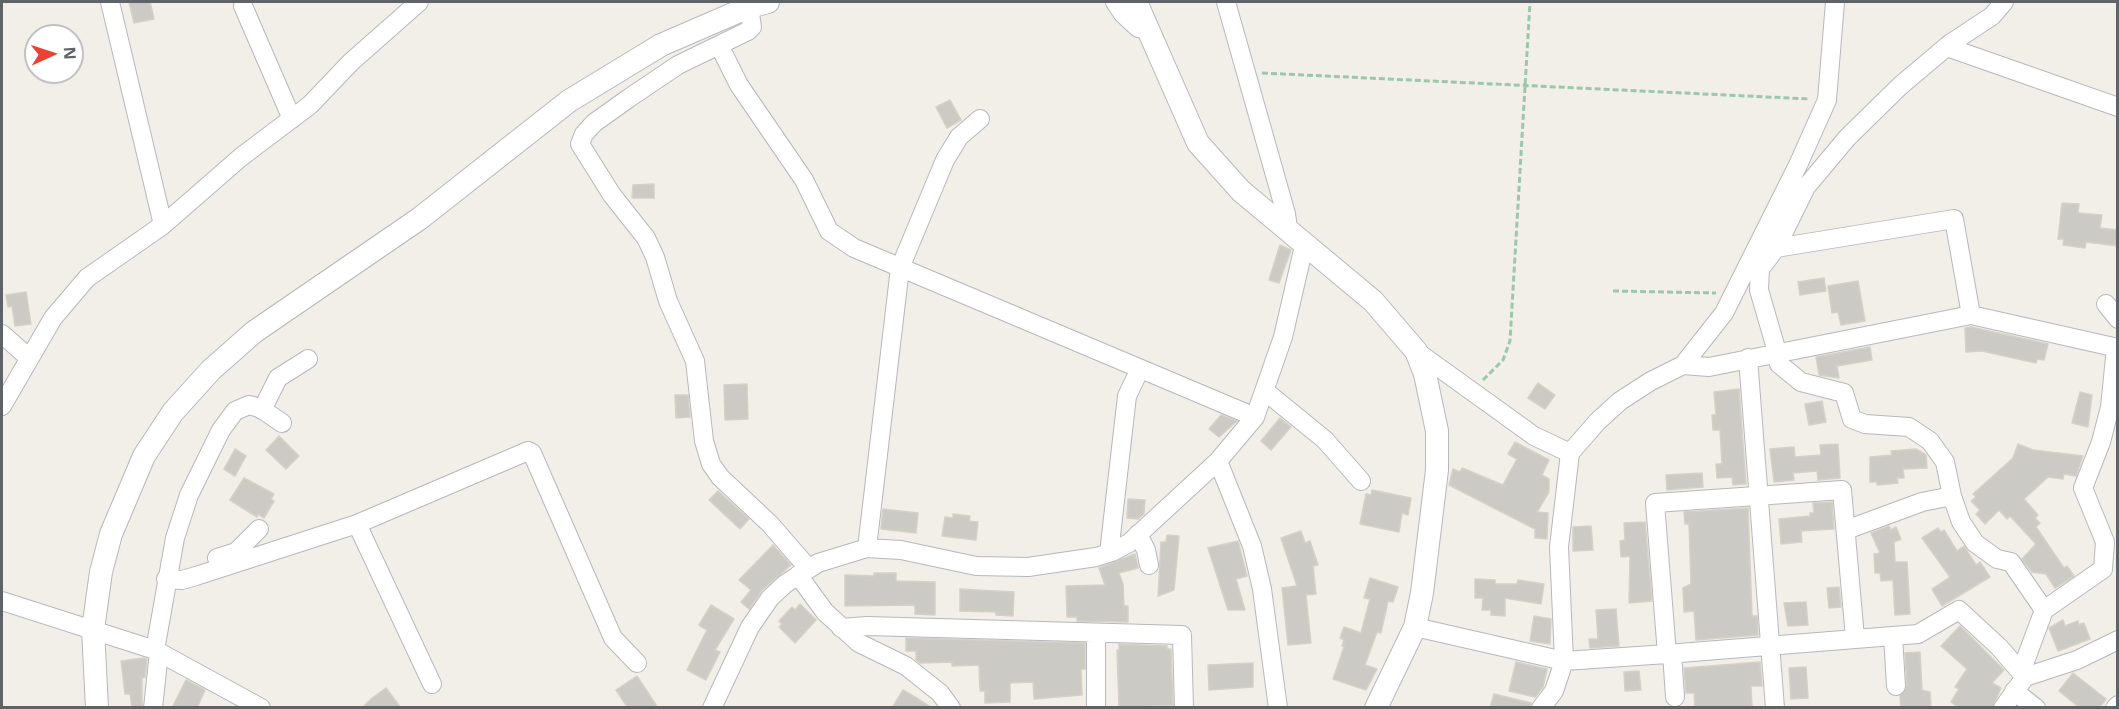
<!DOCTYPE html>
<style>
body{margin:0}
#map{position:relative;width:2119px;height:709px;overflow:hidden;background:#f1efe8;font-family:"Noto Sans",sans-serif}
canvas{display:block}
.frame{position:absolute;inset:0;border:3px solid #5f6368;pointer-events:none}
.north{position:absolute;left:24px;top:24px;width:60px;height:60px;box-sizing:border-box;background:#fff;border:2px solid #bfc1c3;border-radius:50%;rotate:87deg;font-size:16px;font-weight:700;line-height:24px;text-align:center;color:#5f6368}
.north::after{content:'';display:block;margin:auto;width:21px;height:27px;background:#ea4335;clip-path:polygon(50% 0,100% 100%,50% 72%,0 100%)}
</style>
<div id="map">
<canvas width="2119" height="709"></canvas>
<div class="frame"></div>
<div class="north">N</div>
</div>
<script>
const g = document.querySelector('canvas').getContext('2d');
g.lineJoin = 'round';
function paint(path, color) {
  g.fillStyle = color;
  g.fill(path, 'evenodd');
}
function toPath(rows) {
  const path = new Path2D();
  for (const r of rows) {
    path.moveTo(r[0], r[1]);
    for (let i = 2; i < r.length; i += 2) path.lineTo(r[i], r[i + 1]);
  }
  return path;
}
function stroke(path, color, width, dash) {
  g.strokeStyle = color;
  g.lineWidth = width;
  g.lineCap = dash ? 'butt' : 'round';
  g.setLineDash(dash || []);
  g.stroke(path);
}
const building = toPath([
 [129,2,150,2,154,19,134,23,129,2],
 [950,100,961,120,947,128,936,107,950,100],
 [654,184,654,198,632,198,633,185,654,184],
 [2062,203,2079,204,2078,213,2102,215,2100,228,2118,230,2118,246,2086,242,2085,248,2063,245,2064,239,2058,239,2062,203],
 [1280,245,1291,250,1279,283,1269,280,1280,245],
 [1824,278,1826,291,1800,295,1798,282,1824,278],
 [1858,281,1865,321,1841,325,1838,312,1832,313,1828,286,1858,281],
 [26,292,31,324,15,326,12,306,8,307,6,295,26,292],
 [1971,327,2048,344,2044,360,2037,359,2036,363,1982,351,1966,352,1965,328,1971,327],
 [1870,347,1872,360,1837,366,1839,378,1819,375,1816,357,1870,347],
 [1538,383,1555,395,1545,409,1528,398,1538,383],
 [747,384,748,419,725,420,724,385,747,384],
 [1739,389,1746,484,1733,485,1732,477,1717,478,1716,464,1722,464,1720,430,1713,430,1712,415,1716,415,1714,392,1739,389],
 [2080,392,2092,395,2088,427,2072,423,2080,392],
 [675,395,688,395,690,417,676,418,675,395],
 [1822,401,1826,422,1809,425,1805,404,1822,401],
 [1221,415,1237,421,1219,437,1209,429,1221,415],
 [1280,418,1291,427,1271,450,1261,441,1280,418],
 [279,436,299,456,286,469,266,450,279,436],
 [1515,442,1549,460,1542,475,1549,479,1549,492,1537,512,1548,513,1547,539,1535,538,1535,529,1449,485,1453,469,1460,472,1462,468,1503,485,1517,459,1508,454,1515,442],
 [1838,444,1840,478,1818,480,1817,471,1793,473,1794,480,1774,482,1770,449,1794,447,1795,457,1821,455,1820,445,1838,444],
 [2018,444,2033,450,2083,456,2076,476,2064,474,2063,479,2048,477,2024,499,2038,515,2035,518,2040,523,2036,527,2064,568,2067,566,2074,576,2055,588,2046,574,2032,572,2022,559,2036,544,2010,516,2007,519,1999,510,1985,524,1976,514,1980,510,1971,501,1976,497,1973,494,2013,458,2018,444],
 [235,449,246,456,235,476,224,469,235,449],
 [1916,449,1926,455,1927,468,1903,469,1904,478,1897,478,1898,483,1877,485,1877,482,1870,482,1870,457,1892,455,1891,451,1916,449],
 [1702,473,1703,487,1667,490,1666,475,1702,473],
 [244,478,274,494,271,499,274,501,264,518,258,514,257,517,230,500,244,478],
 [1372,490,1411,498,1408,515,1402,513,1399,532,1360,524,1366,494,1371,495,1372,490],
 [718,491,749,519,740,529,709,500,718,491],
 [1128,499,1145,500,1144,514,1138,519,1127,518,1128,499],
 [1832,502,1834,529,1801,531,1802,542,1781,544,1779,519,1810,516,1810,513,1814,513,1813,503,1832,502],
 [1748,508,1752,616,1757,616,1758,635,1696,640,1694,611,1684,612,1683,588,1691,584,1689,524,1685,524,1684,512,1748,508],
 [883,509,918,513,916,533,881,529,883,509],
 [953,514,970,516,969,521,978,522,976,540,942,536,945,517,953,518,953,514],
 [1645,522,1652,601,1629,603,1630,556,1621,557,1620,541,1625,540,1624,523,1645,522],
 [1591,526,1593,550,1573,551,1573,527,1591,526],
 [1889,526,1891,530,1896,527,1901,539,1894,542,1895,562,1907,562,1910,614,1895,615,1893,580,1881,581,1880,573,1875,573,1874,554,1880,553,1871,533,1889,526],
 [1938,528,1941,532,1944,530,1957,551,1964,546,1976,565,1980,562,1990,577,1942,606,1932,589,1950,577,1922,538,1938,528],
 [1301,531,1305,543,1310,541,1318,565,1313,566,1316,594,1306,595,1311,643,1288,645,1282,588,1297,586,1281,538,1301,531],
 [1167,535,1179,536,1174,590,1158,596,1161,542,1166,542,1167,535],
 [1238,541,1247,576,1236,579,1245,610,1228,610,1208,548,1238,541],
 [773,545,791,565,762,590,749,609,741,602,751,590,739,580,773,545],
 [1135,554,1138,568,1119,573,1123,584,1124,606,1128,606,1128,622,1077,621,1077,617,1067,617,1066,586,1105,585,1099,568,1135,554],
 [874,573,896,573,896,581,935,582,935,615,915,614,915,605,845,606,845,575,874,576,874,573],
 [1370,578,1398,587,1393,602,1388,601,1381,633,1377,632,1365,665,1377,669,1366,690,1333,679,1344,647,1342,646,1344,640,1340,638,1344,627,1361,633,1370,599,1364,598,1370,578],
 [1475,579,1495,580,1495,584,1517,584,1518,580,1544,584,1541,604,1505,598,1505,616,1491,615,1491,610,1482,610,1483,598,1475,598,1475,579],
 [1839,587,1841,607,1829,608,1827,588,1839,587],
 [960,589,1014,592,1013,616,996,615,996,612,960,611,960,589],
 [1806,602,1808,625,1788,626,1784,603,1806,602],
 [800,604,816,620,795,643,779,627,782,624,779,621,792,607,795,610,800,604],
 [711,605,734,619,715,650,720,652,706,680,687,670,707,630,699,625,711,605],
 [1616,609,1619,646,1590,648,1589,639,1598,639,1596,610,1616,609],
 [1534,616,1551,619,1550,644,1530,641,1534,616],
 [2063,620,2065,626,2078,621,2079,625,2084,623,2090,639,2058,651,2049,628,2063,620],
 [1960,626,2004,670,1992,683,2001,688,1992,708,1959,708,1951,702,1959,689,1955,687,1967,669,1941,646,1960,626],
 [906,638,1085,643,1085,669,1081,669,1082,695,1034,699,1033,682,1010,683,1010,702,985,703,985,691,980,691,979,665,952,666,952,662,920,663,916,660,916,651,906,651,906,638],
 [1119,644,1167,646,1167,649,1171,649,1173,705,1119,708,1117,650,1119,650,1119,644],
 [1920,652,1922,690,1930,692,1931,708,1901,708,1900,696,1907,686,1905,653,1920,652],
 [143,658,147,659,145,677,142,678,142,708,132,708,130,694,125,694,121,661,143,658],
 [1516,662,1547,669,1543,687,1535,697,1509,691,1516,662],
 [1760,662,1762,686,1751,686,1752,708,1695,708,1694,693,1686,693,1684,668,1760,662],
 [1253,663,1253,687,1209,690,1208,665,1253,663],
 [1806,667,1808,698,1791,699,1789,668,1806,667],
 [1639,671,1641,690,1625,691,1624,672,1639,671],
 [2073,673,2106,699,2099,708,2080,708,2059,691,2073,673],
 [637,676,658,708,628,708,616,690,637,676],
 [186,680,205,690,197,708,172,708,186,680],
 [386,688,401,708,362,708,372,698,386,688],
 [903,690,920,700,932,708,892,708,903,690],
 [1494,694,1531,703,1530,708,1490,708,1494,694]
]);
const path = toPath([
 [1262,73,1810,99],
 [1613,291,1716,293],
 [1483,380,1503,360,1510,341,1530,2]
]);
const minor = toPath([
 [110,2,163,225],
 [1115,2,1123,14,1138,28,1147,29],
 [1226,2,1286,214,1288,228],
 [243,6,292,119],
 [749,7,752,27,748,31,719,45,739,85,804,180,829,231,854,248,1255,417],
 [719,45,678,65,629,98,594,123,584,134,580,144,612,195,646,238,655,257,668,301,695,361,704,441,711,464,720,477,770,524,809,569],
 [1947,47,2118,107],
 [1776,248,1954,219,1971,315],
 [1751,265,1760,269,1759,290,1777,352],
 [1760,269,1776,248,1806,187,1847,138,1900,86,1951,43,1992,16,2004,2],
 [2106,304,2118,319],
 [2,334,29,358],
 [1416,351,1534,436,1570,453],
 [1775,352,1779,364,1801,382,1844,393,1852,419,1865,424,1909,427,1930,441,1945,462,1952,496],
 [1748,358,1775,708],
 [1683,365,1709,367,1971,315,2118,348],
 [1265,391,1325,440,1361,481],
 [2,406,53,318,87,278,163,225,241,157,310,105,351,62,419,2],
 [262,410,278,378,308,359],
 [1218,461,1252,546,1262,589,1278,708],
 [357,524,432,684],
 [1846,530,1922,502,1952,496,1961,522,1975,543,1997,559,2011,562,2044,610],
 [1138,534,1146,550,1149,565],
 [867,548,900,268,945,160,959,137,980,119],
 [1109,553,1127,396,1140,369],
 [217,558,236,552,259,529],
 [798,575,825,612,859,643,906,666,940,693,951,708],
 [166,579,182,580,196,576,357,524,528,451,532,453,613,638,637,663],
 [2,601,155,650,261,708],
 [1415,627,1564,661,1667,654,1655,503,1842,490,1855,638],
 [841,628,867,626,1182,635,1184,708],
 [1893,636,1896,686],
 [155,650,175,538,189,495,221,430,235,411,249,405,260,408,282,423],
 [1672,653,1675,697],
 [1667,654,1918,634,1959,610,1999,647,2025,677],
 [2021,672,2044,610,2103,569,2105,542,2083,488,2101,442,2110,407,2116,348],
 [2014,691,2036,708],
 [153,708,159,652],
 [712,708,750,627,770,598,785,584,818,563,867,548,901,550,976,566,1028,567,1096,557,1112,552,1129,543,1218,461,1255,417,1283,337,1304,246],
 [1096,708,1096,633],
 [1541,708,1554,691,1564,661,1559,547,1570,453,1597,422,1620,401,1651,381,1683,365,1724,313,1798,165,1827,100,1835,2],
 [2003,708,2025,677,2077,660,2118,640],
 [2115,708,2118,705]
]);
const tertiary = toPath([
 [1136,2,1198,143,1241,191,1373,301,1416,351,1425,374,1437,431,1437,470,1422,593,1415,627,1376,708],
 [97,708,93,629,101,572,111,534,144,456,173,412,211,370,254,332,419,219,569,101,661,45,749,7,768,2]
]);
paint(building, '#cccac5');
stroke(building, '#d6d1c6', 1.5);
stroke(minor, '#b5b8bc', 20);
stroke(tertiary, '#b5b8bc', 24);
stroke(path, '#9cc7a9', 3, [6, 3]);
stroke(minor, '#fff', 18);
stroke(tertiary, '#fff', 22);
</script>
